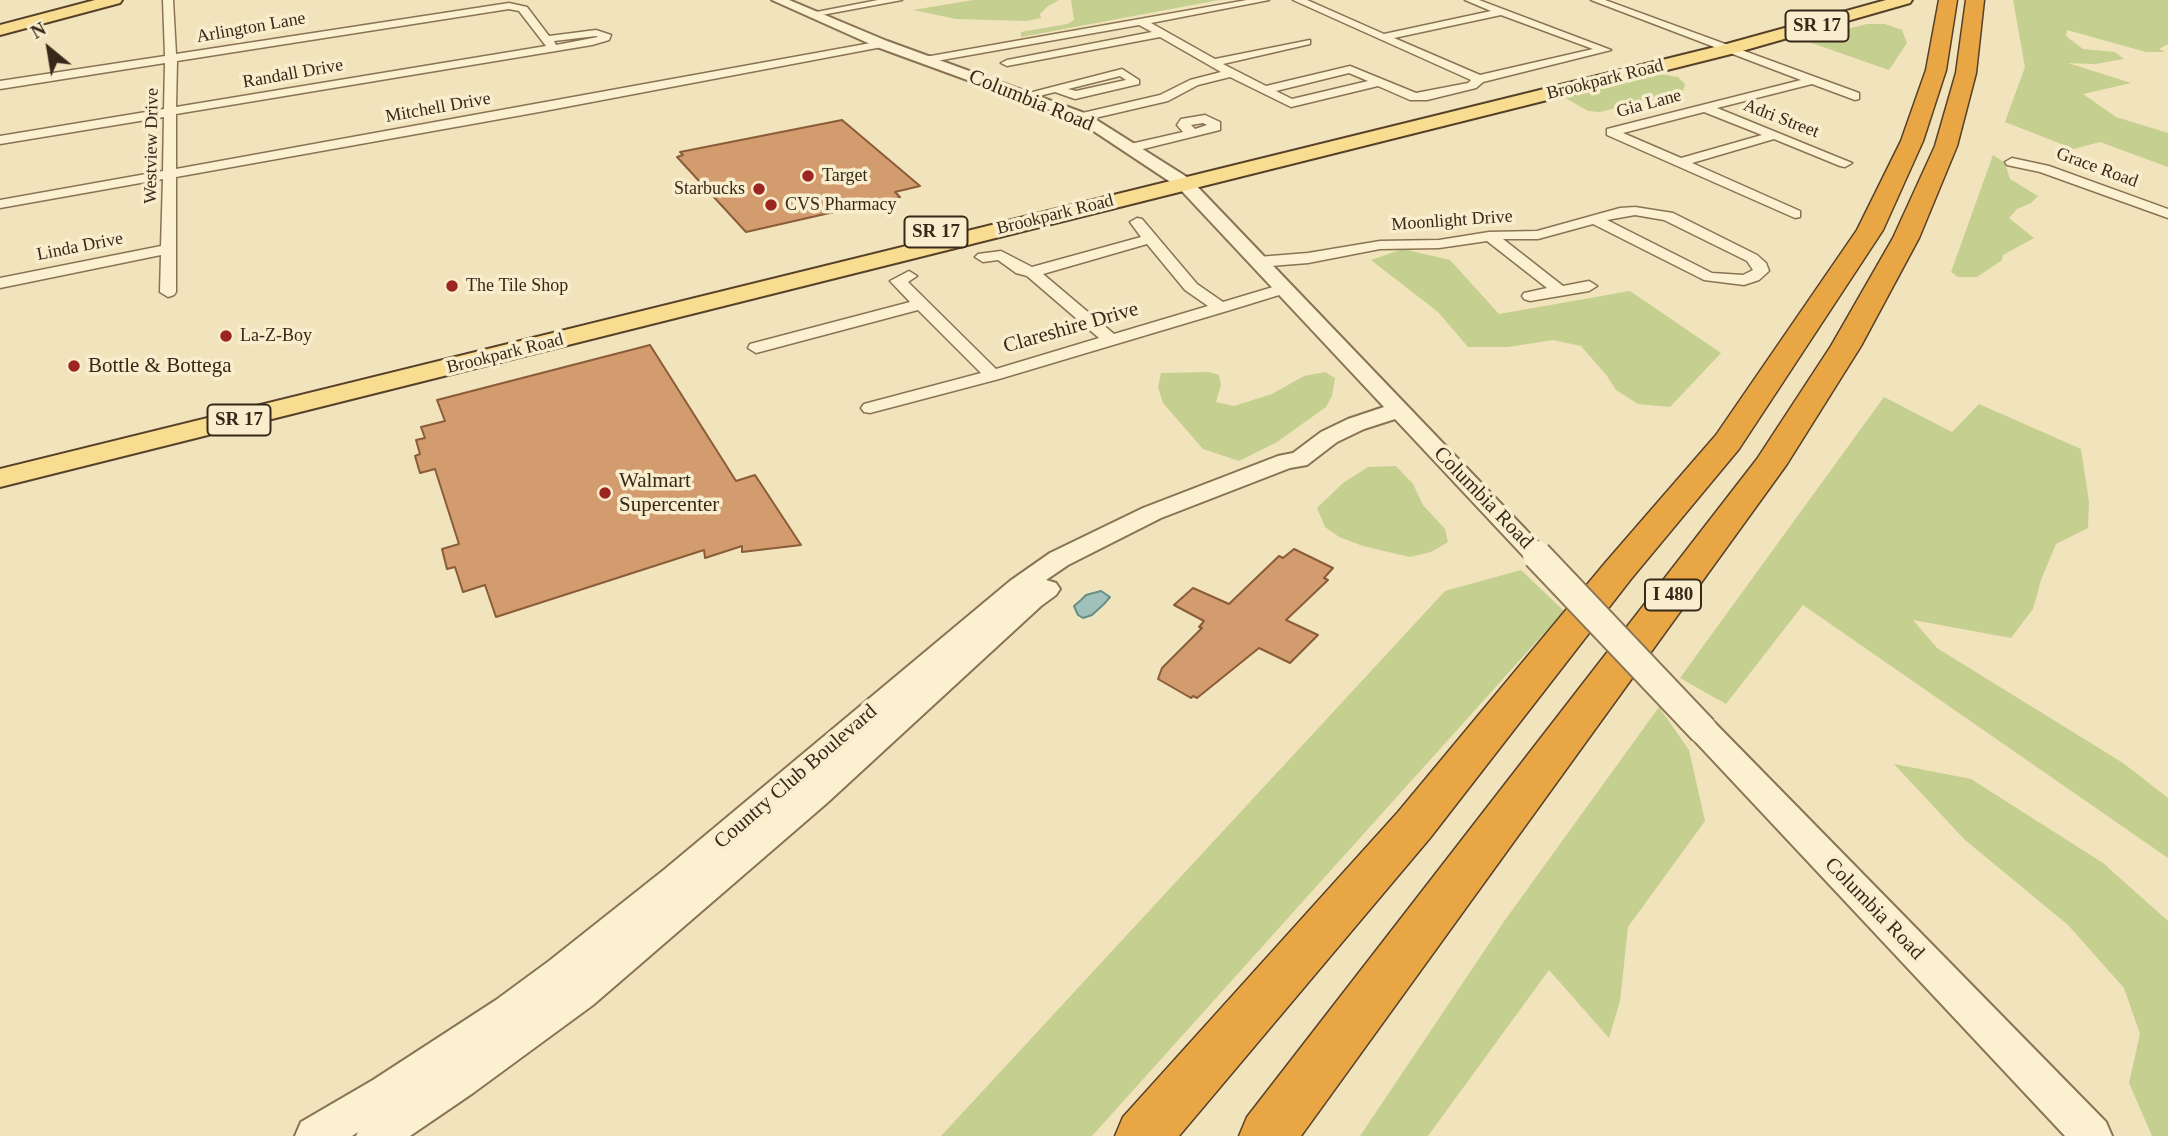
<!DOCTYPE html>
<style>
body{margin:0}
#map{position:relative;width:2168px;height:1136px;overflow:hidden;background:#f1e3bc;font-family:"Times New Roman",serif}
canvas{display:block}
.north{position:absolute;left:14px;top:14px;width:70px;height:70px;-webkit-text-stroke:5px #f8edcc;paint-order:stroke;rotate:330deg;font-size:19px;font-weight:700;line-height:28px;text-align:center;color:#37291a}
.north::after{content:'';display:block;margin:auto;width:24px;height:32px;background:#37291a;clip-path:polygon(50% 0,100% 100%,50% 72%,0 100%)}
</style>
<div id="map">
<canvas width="2168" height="1136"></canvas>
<div class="north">N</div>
</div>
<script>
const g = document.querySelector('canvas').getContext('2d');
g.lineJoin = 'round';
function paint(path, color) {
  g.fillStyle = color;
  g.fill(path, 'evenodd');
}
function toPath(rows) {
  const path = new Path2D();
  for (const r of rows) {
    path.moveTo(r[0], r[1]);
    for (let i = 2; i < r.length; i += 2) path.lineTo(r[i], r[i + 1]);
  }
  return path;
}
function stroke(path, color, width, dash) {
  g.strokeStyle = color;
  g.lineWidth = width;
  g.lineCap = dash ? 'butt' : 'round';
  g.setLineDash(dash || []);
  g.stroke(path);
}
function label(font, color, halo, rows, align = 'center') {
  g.font = font + ' "Times New Roman",serif';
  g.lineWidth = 7;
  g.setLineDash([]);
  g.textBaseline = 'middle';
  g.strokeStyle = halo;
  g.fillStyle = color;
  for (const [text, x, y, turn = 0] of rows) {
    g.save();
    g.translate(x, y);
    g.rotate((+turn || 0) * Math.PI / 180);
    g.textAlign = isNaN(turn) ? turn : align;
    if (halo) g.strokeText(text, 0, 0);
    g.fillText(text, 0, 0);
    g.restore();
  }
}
const green = toPath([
 [973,0,1059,0,1048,6,1040,14,1041,18,1026,21,956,19,913,10],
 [1071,0,1219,0,1021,37,1021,32,1067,24,1074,20],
 [2013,0,2168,0,2168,44,2159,49,2165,52,2146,52,2067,30,2066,36,2083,49,2115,52,2124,59,2095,64,2068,63,2131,83,2083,94,2116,117,2168,133,2168,167,2100,142,2074,149,2005,122,2025,67],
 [1867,24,1885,24,1902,30,1907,43,1889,70,1803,40],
 [1654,73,1678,77,1685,84,1683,91,1600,112,1588,111,1564,97],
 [1993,155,2005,163,2010,179,2038,196,2031,203,2017,209,2009,218,2034,238,2003,255,2002,260,1977,277,1958,277,1951,272],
 [1403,249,1450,260,1499,314,1630,291,1721,353,1670,407,1638,404,1616,390,1607,376,1581,346,1553,340,1508,347,1468,347,1438,312,1371,260],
 [1209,372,1219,375,1221,385,1216,402,1234,406,1272,394,1304,376,1325,372,1335,378,1332,396,1326,407,1277,442,1239,461,1203,449,1163,403,1158,387,1161,373],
 [1884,397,1952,432,1979,404,2081,449,2089,502,2088,528,2056,544,2041,580,2033,609,2011,638,1913,620,1937,648,2123,763,2168,798,2168,858,1803,605,1726,704,1680,678],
 [1396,466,1413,484,1423,505,1445,529,1448,542,1431,552,1410,557,1363,546,1339,537,1325,527,1317,508,1343,483,1368,467],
 [1521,570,1564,611,1092,1136,941,1136,1445,591],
 [1659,707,1689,750,1705,821,1628,927,1620,1001,1609,1038,1549,970,1428,1136,1360,1136,1505,920],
 [1894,764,1971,779,2103,863,2168,921,2168,1136,2152,1136,2129,1083,2140,1034,2124,988,2068,925,1965,840]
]);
const water = toPath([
 [1101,591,1110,597,1104,604,1092,615,1083,618,1078,615,1074,606,1081,600,1086,595,1101,591]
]);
const building = toPath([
 [842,120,920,186,895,192,900,197,746,232,677,157,683,155,680,152,842,120],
 [650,345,736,481,755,475,801,545,742,552,742,546,705,558,704,550,496,617,485,585,463,592,455,567,447,569,442,549,459,544,435,469,420,473,415,456,420,454,416,440,425,438,421,427,445,421,437,400,650,345],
 [1294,549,1333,568,1324,578,1328,580,1286,620,1318,635,1290,663,1259,648,1197,698,1193,696,1191,698,1158,679,1162,668,1202,628,1199,627,1204,621,1174,605,1193,588,1229,604,1279,556,1283,558,1294,549]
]);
const minor = toPath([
 [163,0,173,0,176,54,509,3,527,7,549,36,596,30,611,35,609,40,592,45,176,114,176,169,882,41,887,44,882,47,539,112,176,177,176,292,174,295,168,297,160,292,161,255,0,288,0,278,161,246,163,179,0,208,0,200,163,171,164,117,0,144,0,136,164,109,165,63,0,89,0,81,165,56,163,0],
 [509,9,519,11,546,46,176,107,177,61,509,9],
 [598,37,556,45,554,41,596,36,598,37],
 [878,0,902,0,811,17,806,14,878,0],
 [1247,0,1269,0,1151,23,1215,59,1310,40,1310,44,1223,64,1266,86,1350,66,1416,93,1468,83,1471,80,1293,0,1307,0,1384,34,1491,11,1465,0,1479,0,1611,50,1483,82,1476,88,1427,100,1410,100,1378,86,1291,107,1230,77,1198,85,1168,101,1082,121,1078,120,1078,114,1160,95,1190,80,1221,72,1160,37,1007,66,1001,63,1007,60,1152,32,1139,25,925,63,919,60,925,57,1247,0],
 [1501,15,1593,49,1480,75,1394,38,1501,15],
 [1349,73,1368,81,1292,99,1276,91,1349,73],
 [1591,0,1605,0,1859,93,1859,99,1855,100,1812,84,1717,108,1852,163,1845,167,1840,166,1774,139,1692,163,1800,211,1800,217,1795,218,1607,135,1607,129,1801,80,1591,0],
 [1704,112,1762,135,1681,158,1623,133,1704,112],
 [1122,69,1139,80,1139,84,1075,99,1055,92,1027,99,1021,95,1122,69],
 [1120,76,1126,80,1076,91,1068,89,1120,76],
 [1205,115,1220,122,1220,130,1131,152,1125,148,1126,145,1183,132,1177,125,1181,119,1205,115],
 [1203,123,1207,125,1195,129,1191,125,1203,123],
 [2012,158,2049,166,2168,209,2168,218,2040,172,2007,165,2005,162,2012,158],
 [1635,207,1673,213,1757,255,1766,263,1769,271,1759,280,1744,285,1704,280,1593,224,1538,239,1503,239,1563,286,1589,281,1597,286,1589,291,1530,301,1524,299,1522,296,1524,293,1547,288,1487,241,1439,248,1380,249,1308,263,1258,267,1250,262,1258,257,1308,253,1380,241,1439,240,1489,232,1537,231,1620,208,1635,207],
 [1635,215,1664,220,1747,261,1753,270,1743,275,1712,273,1607,220,1635,215],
 [1137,218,1142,219,1197,284,1223,302,1283,284,1291,289,1289,292,1227,311,999,379,870,413,864,412,861,408,864,404,981,373,918,310,756,353,748,348,750,344,910,302,890,281,909,271,917,276,908,282,996,369,1099,338,1027,276,1016,273,998,260,983,262,975,257,978,254,1001,251,1032,267,1141,237,1130,222,1137,218],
 [1147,244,1185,290,1208,306,1114,334,1043,274,1147,244]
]);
const tertiary = toPath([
 [772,0,789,0,887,41,1087,114,1190,179,1550,555,1546,561,1537,563,1528,561,1395,419,1364,429,1337,442,1307,465,1290,468,1161,518,1068,565,1046,580,1056,583,1060,589,1056,595,1041,606,827,803,593,1005,473,1093,410,1136,356,1136,358,1132,352,1136,295,1136,301,1122,373,1080,496,1000,549,961,665,869,1010,581,1050,553,1143,508,1278,456,1293,453,1321,432,1348,419,1384,407,1178,187,1077,120,877,47,772,0],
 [1703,719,1714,722,2106,1122,2112,1136,2065,1136,1692,738,1688,730,1692,722,1703,719]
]);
const primary = toPath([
 [95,0,122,0,120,3,0,35,0,25,95,0],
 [1886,0,1912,0,1910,3,1735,53,0,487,0,469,1723,45,1886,0]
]);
const motorway = toPath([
 [1939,0,1957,0,1946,70,1923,141,1883,230,1739,449,1631,579,1430,838,1179,1136,1115,1136,1123,1117,1398,812,1605,563,1716,435,1857,230,1901,141,1926,70,1939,0],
 [1966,0,1984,0,1976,73,1957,146,1919,238,1861,346,1787,464,1301,1136,1239,1136,1247,1117,1757,459,1831,346,1893,238,1935,146,1956,73,1966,0]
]);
const tertiaryBridge = toPath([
 [1537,555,1703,730]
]);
const markers = [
 [808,176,7,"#9c2520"],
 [759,189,7,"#9c2520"],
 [771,205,7,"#9c2520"],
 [452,286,7,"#9c2520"],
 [226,336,7,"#9c2520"],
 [74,366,7,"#9c2520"],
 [605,493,7,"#9c2520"]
];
const farStreetnames = [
 ["Arlington Lane",251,28,-10],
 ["Randall Drive",293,74,-10],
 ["Brookpark Road",1605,80,-14],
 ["Gia Lane",1649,104,-15],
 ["Mitchell Drive",438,108,-10],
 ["Adri Street",1781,119,21],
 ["Westview Drive",152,146,-89],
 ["Grace Road",2097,168,20],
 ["Brookpark Road",1055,215,-14],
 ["Moonlight Drive",1452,221,-4],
 ["Linda Drive",80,247,-11],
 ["Brookpark Road",505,354,-14]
];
const farPoinames = [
 ["Target",822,176],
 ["Starbucks",745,189,"right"],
 ["CVS Pharmacy",785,205],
 ["The Tile Shop",466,286],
 ["La-Z-Boy",240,336]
];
const shields = [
 [1817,26,63],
 [936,232,63],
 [239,420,63],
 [1673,595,56]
];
const shieldNames = [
 ["SR 17",1817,26],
 ["SR 17",936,232],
 ["SR 17",239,420],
 ["I 480",1673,595]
];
const streetNames = [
 ["Columbia Road",1031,101,22],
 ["Clareshire Drive",1071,328,-16],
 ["Columbia Road",1483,498,46],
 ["Country Club Boulevard",796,777,-41],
 ["Columbia Road",1874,909,46]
];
const poiNames = [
 ["Bottle & Bottega",88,366],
 ["Walmart",619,481],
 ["Supercenter",619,505]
];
paint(green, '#c5cf8f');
paint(water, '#a0c1b9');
stroke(water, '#678f87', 2);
paint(building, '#d29c6e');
stroke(building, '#8a5c38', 2);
stroke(minor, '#897354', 3);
stroke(tertiary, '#897354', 4);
stroke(primary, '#564029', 4);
stroke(motorway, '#564029', 3);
paint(minor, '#fbf0cf');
paint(tertiary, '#fbf0cf');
paint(primary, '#f8dc8f');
paint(motorway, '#e8a744');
stroke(tertiaryBridge, '#897354', 32, []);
stroke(tertiaryBridge, '#fbf0cf', 28);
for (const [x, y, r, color] of markers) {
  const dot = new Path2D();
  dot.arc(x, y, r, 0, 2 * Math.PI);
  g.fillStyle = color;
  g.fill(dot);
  stroke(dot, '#f8edcc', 2.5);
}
label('18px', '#37291a', '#f8edcc', farStreetnames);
label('18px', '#37291a', '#f8edcc', farPoinames, 'left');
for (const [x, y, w] of shields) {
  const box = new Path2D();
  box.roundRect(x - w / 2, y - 15.5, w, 31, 5);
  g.fillStyle = '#f8edcc';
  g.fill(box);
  stroke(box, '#37291a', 2);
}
label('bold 19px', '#37291a', null, shieldNames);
label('21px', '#37291a', '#f8edcc', streetNames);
label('21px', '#37291a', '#f8edcc', poiNames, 'left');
</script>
